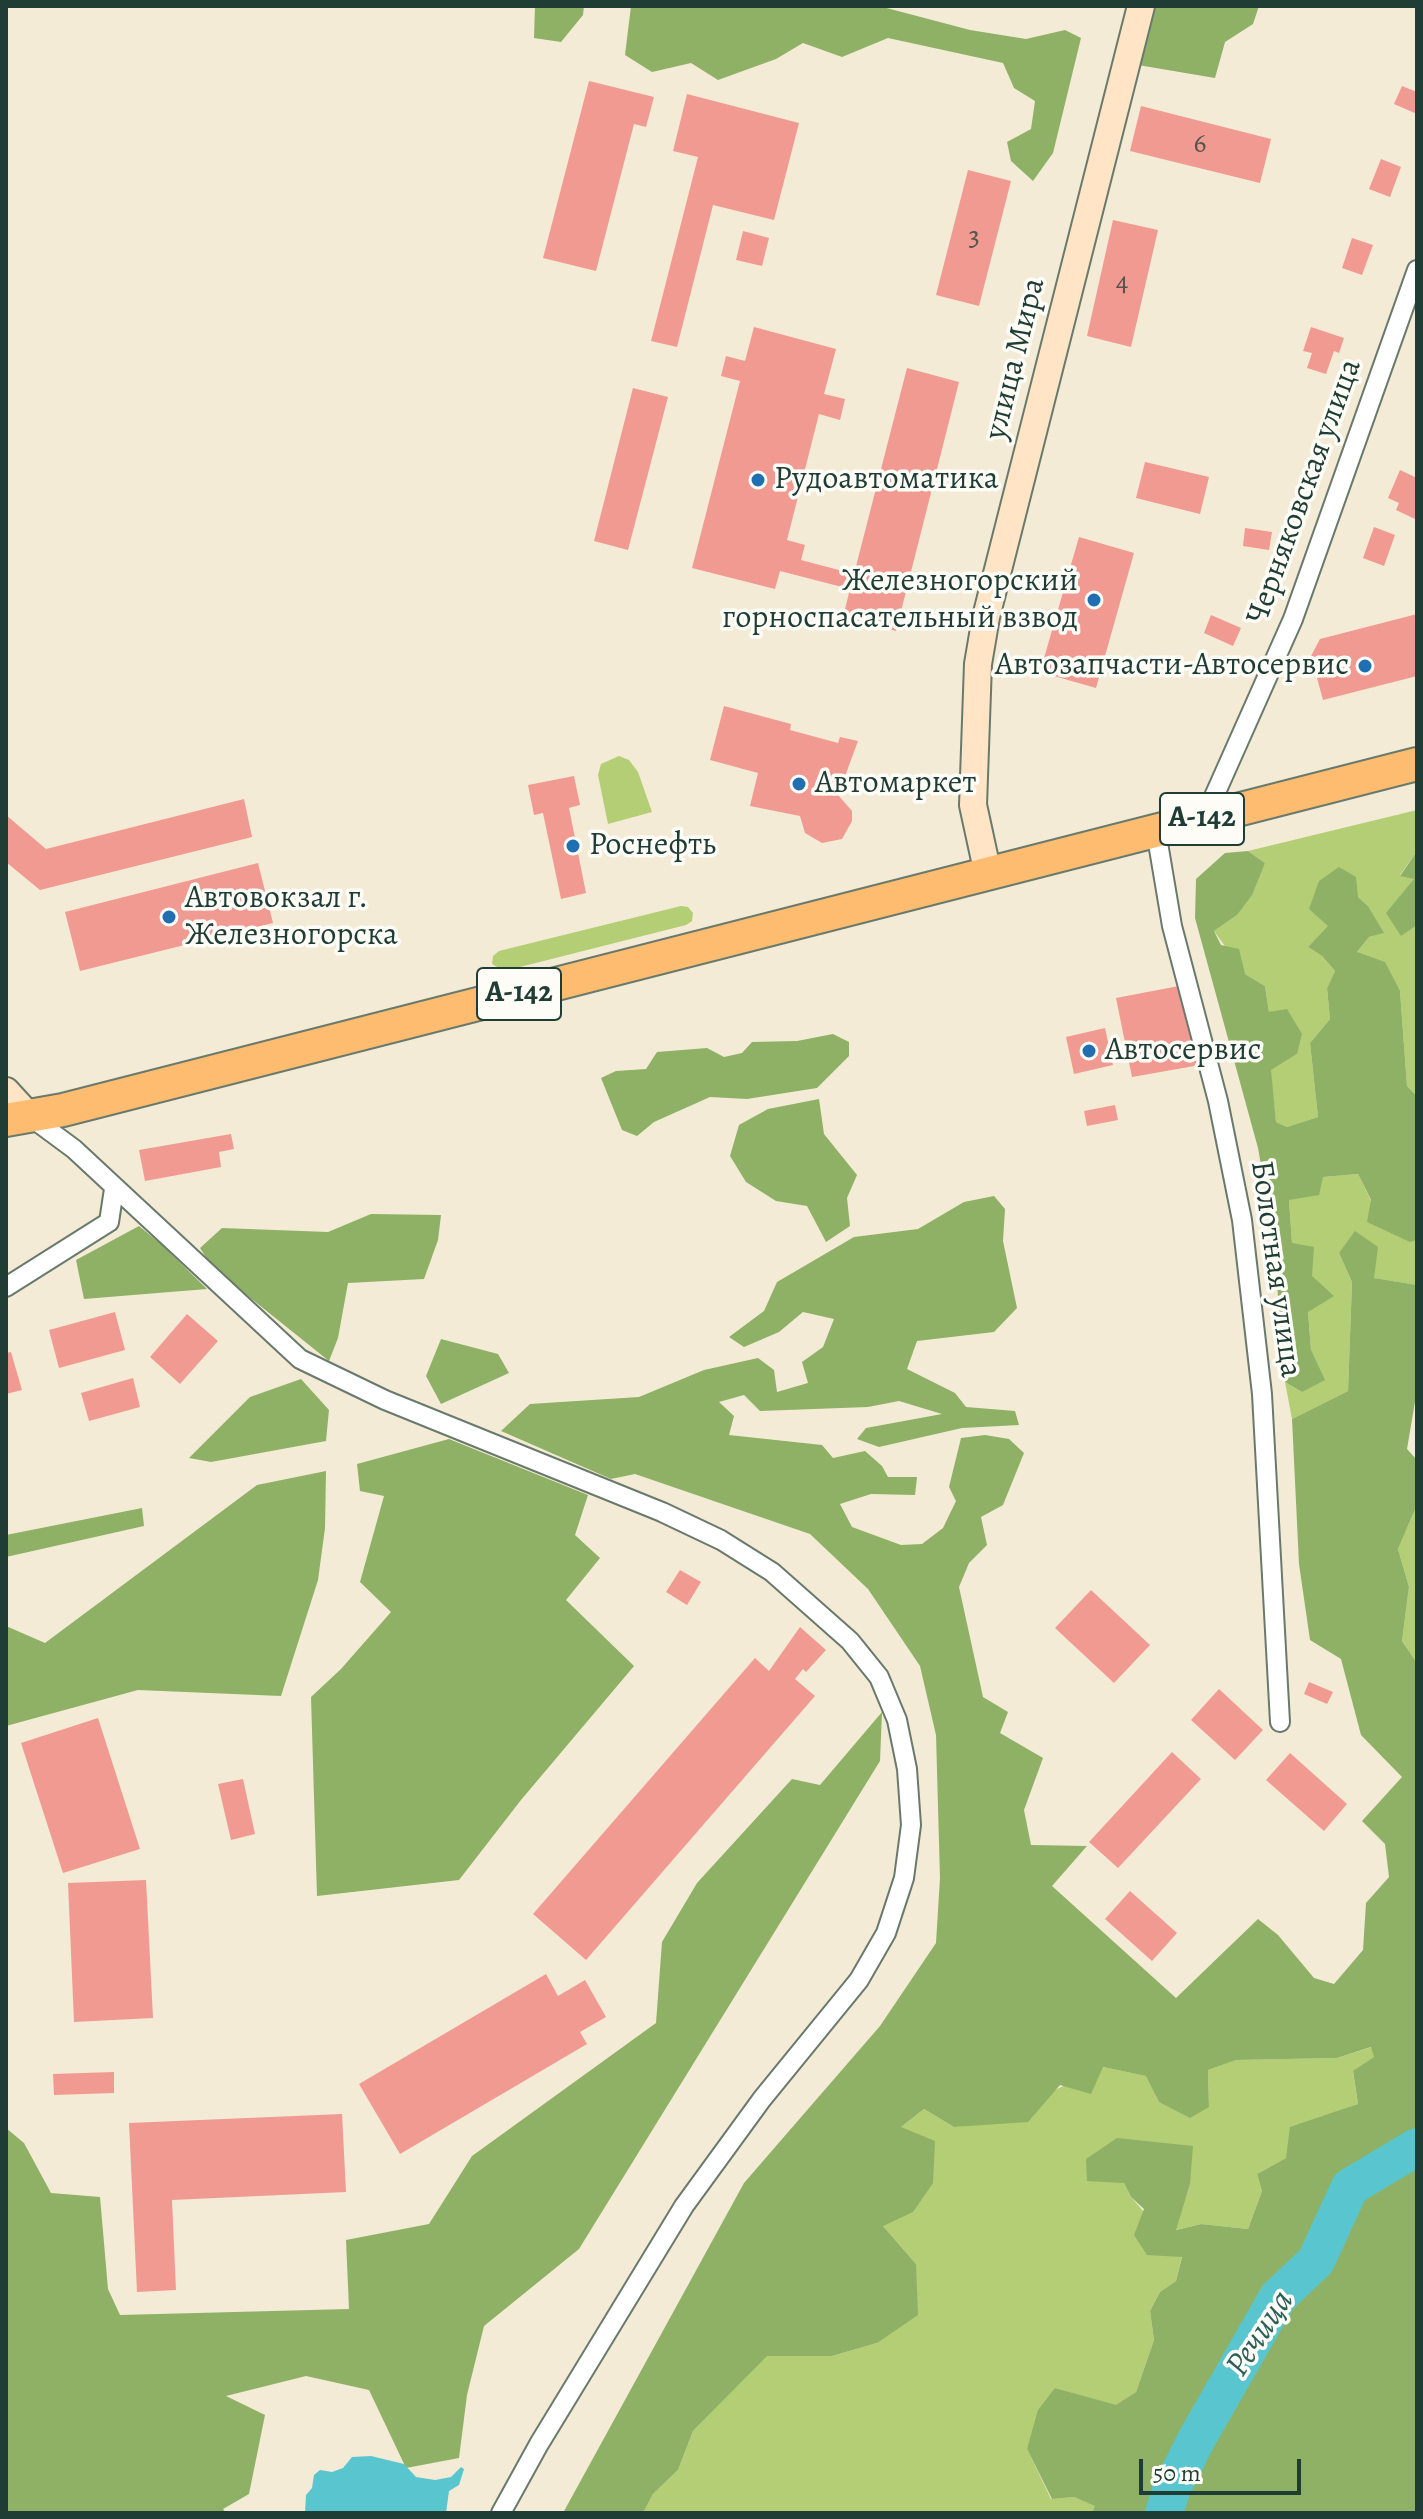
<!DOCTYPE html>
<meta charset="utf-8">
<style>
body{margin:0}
#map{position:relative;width:1423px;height:2519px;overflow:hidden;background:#f3ebd5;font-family:Alegreya,serif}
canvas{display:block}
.frame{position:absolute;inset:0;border:8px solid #1f3d34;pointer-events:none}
.scale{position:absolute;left:1139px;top:2459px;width:162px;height:36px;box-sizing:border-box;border:4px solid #1f3d34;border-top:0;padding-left:10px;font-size:24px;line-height:28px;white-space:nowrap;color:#1f3d34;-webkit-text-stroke:6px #fdfcf7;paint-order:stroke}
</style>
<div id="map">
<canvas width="1423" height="2519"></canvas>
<div class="frame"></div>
<div class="scale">50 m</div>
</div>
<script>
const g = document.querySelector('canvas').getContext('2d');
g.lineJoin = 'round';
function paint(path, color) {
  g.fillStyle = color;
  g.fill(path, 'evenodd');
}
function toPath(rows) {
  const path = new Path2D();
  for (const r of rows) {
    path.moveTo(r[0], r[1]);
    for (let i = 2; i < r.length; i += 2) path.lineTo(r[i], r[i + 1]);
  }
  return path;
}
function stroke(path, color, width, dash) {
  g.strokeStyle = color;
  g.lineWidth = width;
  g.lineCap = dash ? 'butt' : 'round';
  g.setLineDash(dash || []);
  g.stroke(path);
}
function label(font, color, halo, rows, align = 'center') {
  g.font = font + ' Alegreya,serif';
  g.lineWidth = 7;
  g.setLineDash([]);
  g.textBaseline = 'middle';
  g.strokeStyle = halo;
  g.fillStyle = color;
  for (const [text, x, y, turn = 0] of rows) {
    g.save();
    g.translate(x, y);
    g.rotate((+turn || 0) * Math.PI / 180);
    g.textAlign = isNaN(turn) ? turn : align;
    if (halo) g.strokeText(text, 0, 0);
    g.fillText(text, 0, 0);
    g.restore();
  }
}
const green = toPath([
 [619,756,629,760,638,772,652,812,608,824,598,775,601,764],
 [1417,810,1417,851,1400,875,1414,878,1400,935,1417,925,1417,1096,1407,1086,1400,991,1357,952,1369,937,1383,933,1368,906,1358,897,1308,947,1322,956,1335,971,1327,988,1330,1019,1310,1043,1318,1117,1287,1127,1276,1122,1270,1070,1297,1054,1269,1012,1265,986,1245,974,1214,931,1237,915,1265,863,1248,851],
 [681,906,688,907,693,913,692,921,686,925,504,971,492,964,493,956,499,951],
 [1358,1174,1371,1201,1410,1241,1417,1240,1417,1285,1373,1278,1339,1253,1352,1282,1348,1391,1292,1419,1285,1382,1302,1392,1311,1350,1308,1312,1312,1276,1292,1243,1289,1200,1323,1177],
 [1417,1505,1417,1663,1402,1641,1409,1587,1398,1549],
 [1372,2047,1375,2057,1353,2072,1358,2104,1329,2115,1286,2158,1257,2174,1262,2191,1248,2229,1201,2224,1175,2230,1190,2184,1124,2183,1131,2197,1182,2256,1176,2281,1160,2292,1150,2311,1154,2340,1136,2392,1116,2406,1055,2388,1027,2449,1051,2499,1074,2497,1096,2506,1092,2513,643,2513,653,2494,678,2470,693,2431,767,2355,832,2356,877,2343,916,2264,883,2226,901,2127,924,2109,954,2127,984,2124,1103,2067,1147,2076,1159,2102,1209,2107,1208,2070,1235,2060,1337,2058]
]);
const forest = toPath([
 [535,6,584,6,583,15,561,42,534,38],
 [631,6,879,6,970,30,1026,39,1065,30,1081,38,1053,153,1033,181,1011,161,1007,142,1031,129,1035,101,1014,88,1003,63,888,38,842,57,803,43,776,59,718,80,691,63,652,72,625,55],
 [1154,6,1259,6,1253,24,1225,42,1215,78,1138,65],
 [1248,851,1265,863,1252,895,1237,915,1214,931,1221,945,1239,949,1245,974,1265,986,1269,1012,1287,1009,1302,1034,1297,1054,1271,1070,1276,1122,1287,1127,1318,1117,1310,1043,1330,1019,1327,988,1335,971,1322,956,1308,947,1328,926,1309,909,1319,881,1339,867,1356,877,1358,897,1368,906,1384,933,1369,937,1357,952,1385,962,1400,991,1407,1086,1417,1096,1417,1240,1410,1242,1367,1222,1371,1200,1358,1174,1323,1177,1319,1195,1289,1200,1292,1243,1314,1247,1312,1276,1334,1296,1308,1312,1311,1350,1325,1380,1302,1392,1285,1382,1273,1235,1258,1148,1195,918,1196,879,1225,853],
 [1417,851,1417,925,1401,936,1386,913,1414,879,1400,876],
 [833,1034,849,1042,849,1056,817,1088,747,1099,710,1097,654,1122,637,1136,622,1130,601,1078,616,1071,646,1069,657,1052,707,1048,724,1057,742,1053,752,1042,797,1041],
 [819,1099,824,1134,857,1175,847,1198,850,1226,826,1242,807,1206,776,1201,746,1182,730,1156,739,1125,768,1109],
 [994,1196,1005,1209,1003,1241,1017,1308,994,1332,917,1341,907,1369,955,1393,966,1407,1015,1411,1019,1425,962,1428,879,1447,857,1439,866,1428,942,1414,899,1401,868,1407,760,1411,744,1395,719,1402,734,1416,729,1435,822,1445,833,1458,865,1451,882,1466,888,1477,917,1477,915,1495,871,1494,840,1504,852,1527,901,1545,922,1544,943,1528,956,1501,949,1487,961,1438,985,1435,1009,1439,1024,1453,1003,1505,981,1517,987,1545,969,1563,959,1587,983,1697,1008,1712,1000,1733,1043,1758,1024,1810,1031,1845,1087,1846,1052,1886,1176,1998,1258,1919,1278,1935,1314,1978,1334,1984,1363,1950,1366,1903,1389,1877,1385,1844,1362,1821,1402,1777,1361,1735,1341,1659,1310,1640,1299,1564,1292,1419,1348,1391,1352,1282,1339,1253,1355,1231,1378,1247,1374,1278,1417,1285,1417,1390,1407,1449,1417,1460,1417,1505,1398,1549,1409,1587,1402,1641,1417,1663,1417,2513,1092,2513,1095,2506,1074,2497,1052,2499,1027,2449,1038,2410,1055,2388,1116,2405,1136,2392,1154,2340,1150,2311,1160,2292,1176,2281,1182,2257,1147,2255,1134,2235,1144,2209,1131,2197,1124,2183,1087,2181,1086,2159,1117,2138,1193,2146,1190,2184,1176,2230,1201,2224,1248,2229,1262,2191,1257,2174,1286,2158,1290,2127,1358,2104,1353,2071,1374,2057,1371,2047,1337,2058,1236,2060,1208,2070,1209,2107,1190,2118,1159,2102,1146,2076,1103,2067,1091,2094,1060,2085,1028,2122,954,2127,924,2109,901,2127,935,2141,933,2183,913,2212,883,2226,916,2264,918,2315,877,2343,832,2356,767,2356,693,2431,678,2470,653,2494,643,2513,563,2513,744,2183,880,2026,936,1943,940,1878,936,1735,920,1666,868,1589,810,1534,635,1474,611,1479,501,1431,530,1404,639,1397,704,1370,758,1358,774,1370,777,1392,808,1383,802,1362,823,1347,834,1319,803,1312,779,1332,744,1347,729,1337,764,1311,777,1282,854,1237,918,1229,964,1202],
 [371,1214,441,1215,438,1240,424,1279,348,1283,338,1338,329,1361,213,1268,200,1248,222,1228,328,1232],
 [139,1226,162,1245,207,1289,84,1299,76,1260],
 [441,1339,498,1354,509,1373,441,1404,426,1376],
 [301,1379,329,1410,326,1441,211,1462,189,1458,250,1397],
 [449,1439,588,1495,575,1535,600,1558,566,1600,634,1666,521,1800,459,1880,317,1896,311,1697,341,1669,391,1612,360,1582,384,1496,360,1491,357,1464],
 [326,1471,325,1528,318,1580,281,1696,138,1690,6,1726,6,1626,45,1643,257,1485],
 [142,1508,144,1526,6,1557,6,1535],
 [882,1712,880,1761,579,2249,484,2326,467,2395,459,2458,406,2468,369,2390,306,2376,226,2396,265,2415,249,2494,223,2509,226,2513,6,2513,6,2128,24,2143,51,2193,100,2197,108,2289,120,2315,349,2309,346,2240,429,2224,472,2156,656,2023,662,1942,697,1883,792,1779,820,1785]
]);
const water = toPath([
 [371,2456,404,2464,416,2477,435,2480,451,2477,461,2467,464,2469,459,2485,449,2491,446,2513,305,2513,306,2495,312,2488,314,2475,320,2470,332,2472,343,2468,352,2457]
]);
const river = toPath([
 [1164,2513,1172,2488,1196,2440,1278,2297,1316,2261,1350,2187,1417,2147]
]);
const building = toPath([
 [589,81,654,97,646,127,634,124,596,271,543,258],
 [1402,86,1417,92,1417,114,1394,104],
 [687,94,799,123,774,220,713,205,677,347,651,341,698,157,673,151],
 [1141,106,1271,139,1260,183,1130,151],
 [1381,159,1401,167,1390,197,1369,189],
 [968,170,1011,181,979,306,936,295],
 [1113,220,1158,230,1131,347,1087,336],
 [743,231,769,238,762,266,736,260],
 [1352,238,1373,245,1362,275,1342,268],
 [754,327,836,349,824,394,845,399,840,420,819,414,787,540,805,545,801,560,854,574,907,368,959,382,896,631,843,617,850,589,780,571,775,589,692,568,740,381,721,376,726,356,745,361],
 [1311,327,1344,338,1339,353,1334,351,1326,374,1307,368,1312,353,1303,351],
 [633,388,668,397,628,550,594,541],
 [1145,462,1209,477,1200,514,1136,498],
 [1400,470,1417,478,1417,520,1396,510,1399,503,1388,498],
 [1374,527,1395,535,1384,566,1363,558],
 [1245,528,1272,532,1269,550,1243,546],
 [1079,537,1134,553,1096,688,1040,672],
 [1417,614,1417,676,1323,700,1311,656,1320,639],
 [1211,615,1241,628,1233,646,1204,633],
 [724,706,791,724,790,730,838,743,840,737,858,741,838,795,852,811,852,821,842,839,822,843,805,833,800,816,750,806,758,773,710,760],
 [574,776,580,805,569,808,586,893,561,899,543,813,534,815,528,785],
 [244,799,252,837,40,890,6,862,6,815,46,849],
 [258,863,273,923,80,971,65,912],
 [1184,985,1200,1065,1132,1077,1116,998],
 [1105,1028,1113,1065,1074,1074,1066,1037],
 [1115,1105,1118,1120,1087,1126,1084,1111],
 [231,1134,234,1149,219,1152,221,1167,145,1181,139,1150],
 [115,1312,125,1350,59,1368,49,1330],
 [187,1314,218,1341,180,1384,150,1357],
 [11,1352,22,1390,6,1394,6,1353],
 [133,1378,140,1407,89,1421,81,1393],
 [680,1570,701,1582,687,1605,666,1592],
 [1091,1590,1150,1645,1114,1683,1055,1628],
 [800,1627,826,1650,806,1672,803,1669,795,1679,815,1696,586,1960,533,1914,755,1658,769,1671],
 [1309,1682,1333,1692,1327,1704,1304,1694],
 [1219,1689,1263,1730,1235,1760,1191,1720],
 [98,1718,140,1849,63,1873,21,1743],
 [1172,1752,1201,1779,1118,1868,1089,1842],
 [1290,1753,1347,1804,1324,1831,1266,1780],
 [243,1779,255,1834,231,1840,218,1784],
 [146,1880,153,2018,74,2022,68,1883],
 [1130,1891,1177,1933,1152,1961,1105,1919],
 [546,1974,558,1996,585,1980,606,2017,580,2032,587,2044,400,2154,359,2084],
 [114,2072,114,2093,54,2095,53,2074],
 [342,2114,346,2192,172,2200,176,2290,137,2292,129,2123]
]);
const minor = toPath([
 [1204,819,1293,619,1417,270],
 [1156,831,1172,926,1218,1101,1242,1220,1262,1394,1280,1722],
 [28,1115,74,1149,300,1359,385,1400,662,1512,721,1540,772,1572,850,1641,879,1677,897,1720,907,1769,911,1825,904,1878,886,1933,859,1980,762,2099,684,2206,539,2444,501,2513],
 [6,1287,109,1222,114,1189]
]);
const secondary = toPath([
 [988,874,973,805,978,664,986,617,1141,6],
 [6,1091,28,1115]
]);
const trunk = toPath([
 [6,1120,63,1110,1417,764]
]);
const markers = [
 [758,480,8,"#1f6fb2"],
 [1094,600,8,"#1f6fb2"],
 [1365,666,8,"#1f6fb2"],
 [799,784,8,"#1f6fb2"],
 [573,846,8,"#1f6fb2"],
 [169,917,8,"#1f6fb2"],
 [1089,1051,8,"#1f6fb2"]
];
const numberNames = [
 ["6",1200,145],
 ["3",974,238],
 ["4",1122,283]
];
const shields = [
 [1202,819,84],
 [519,994,84]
];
const shieldNames = [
 ["А-142",1202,819],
 ["А-142",519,994]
];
const streetNames = [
 ["улица Мира",1016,359,-76],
 ["Черняковская улица",1305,492,-70],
 ["Болотная улица",1275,1269,82]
];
const poiNames = [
 ["Рудоавтоматика",774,480],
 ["Железногорский",1078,582,"right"],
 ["горноспасательный взвод",1078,619,"right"],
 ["Автозапчасти-Автосервис",1349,666,"right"],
 ["Автомаркет",815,784],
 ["Роснефть",589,846],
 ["Автовокзал г.",185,899],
 ["Железногорска",185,936],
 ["Автосервис",1105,1051]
];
const waterNames = [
 ["Речица",1261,2334,-57]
];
paint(green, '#b3ce74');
paint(forest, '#8eb166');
paint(water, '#59c6cf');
stroke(river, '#59c6cf', 38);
paint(building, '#f19a92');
stroke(minor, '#697a6c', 22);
stroke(secondary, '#697a6c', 30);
stroke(trunk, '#697a6c', 36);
stroke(minor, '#fff', 18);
stroke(secondary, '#ffe4c6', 26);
stroke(trunk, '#febc70', 32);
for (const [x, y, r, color] of markers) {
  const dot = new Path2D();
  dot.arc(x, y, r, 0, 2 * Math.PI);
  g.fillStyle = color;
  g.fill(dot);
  stroke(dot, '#fdfcf7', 3);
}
label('28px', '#54544c', null, numberNames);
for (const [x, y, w] of shields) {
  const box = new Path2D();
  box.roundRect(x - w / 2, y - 26, w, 52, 6);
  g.fillStyle = '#fdfcf7';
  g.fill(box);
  stroke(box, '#1f3d34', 2);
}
label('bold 30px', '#1f3d34', null, shieldNames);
label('32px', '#1f3d34', '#fdfcf7', streetNames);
label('32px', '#1f3d34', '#fdfcf7', poiNames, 'left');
label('italic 34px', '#2e5f5b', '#fdfcf7', waterNames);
</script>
